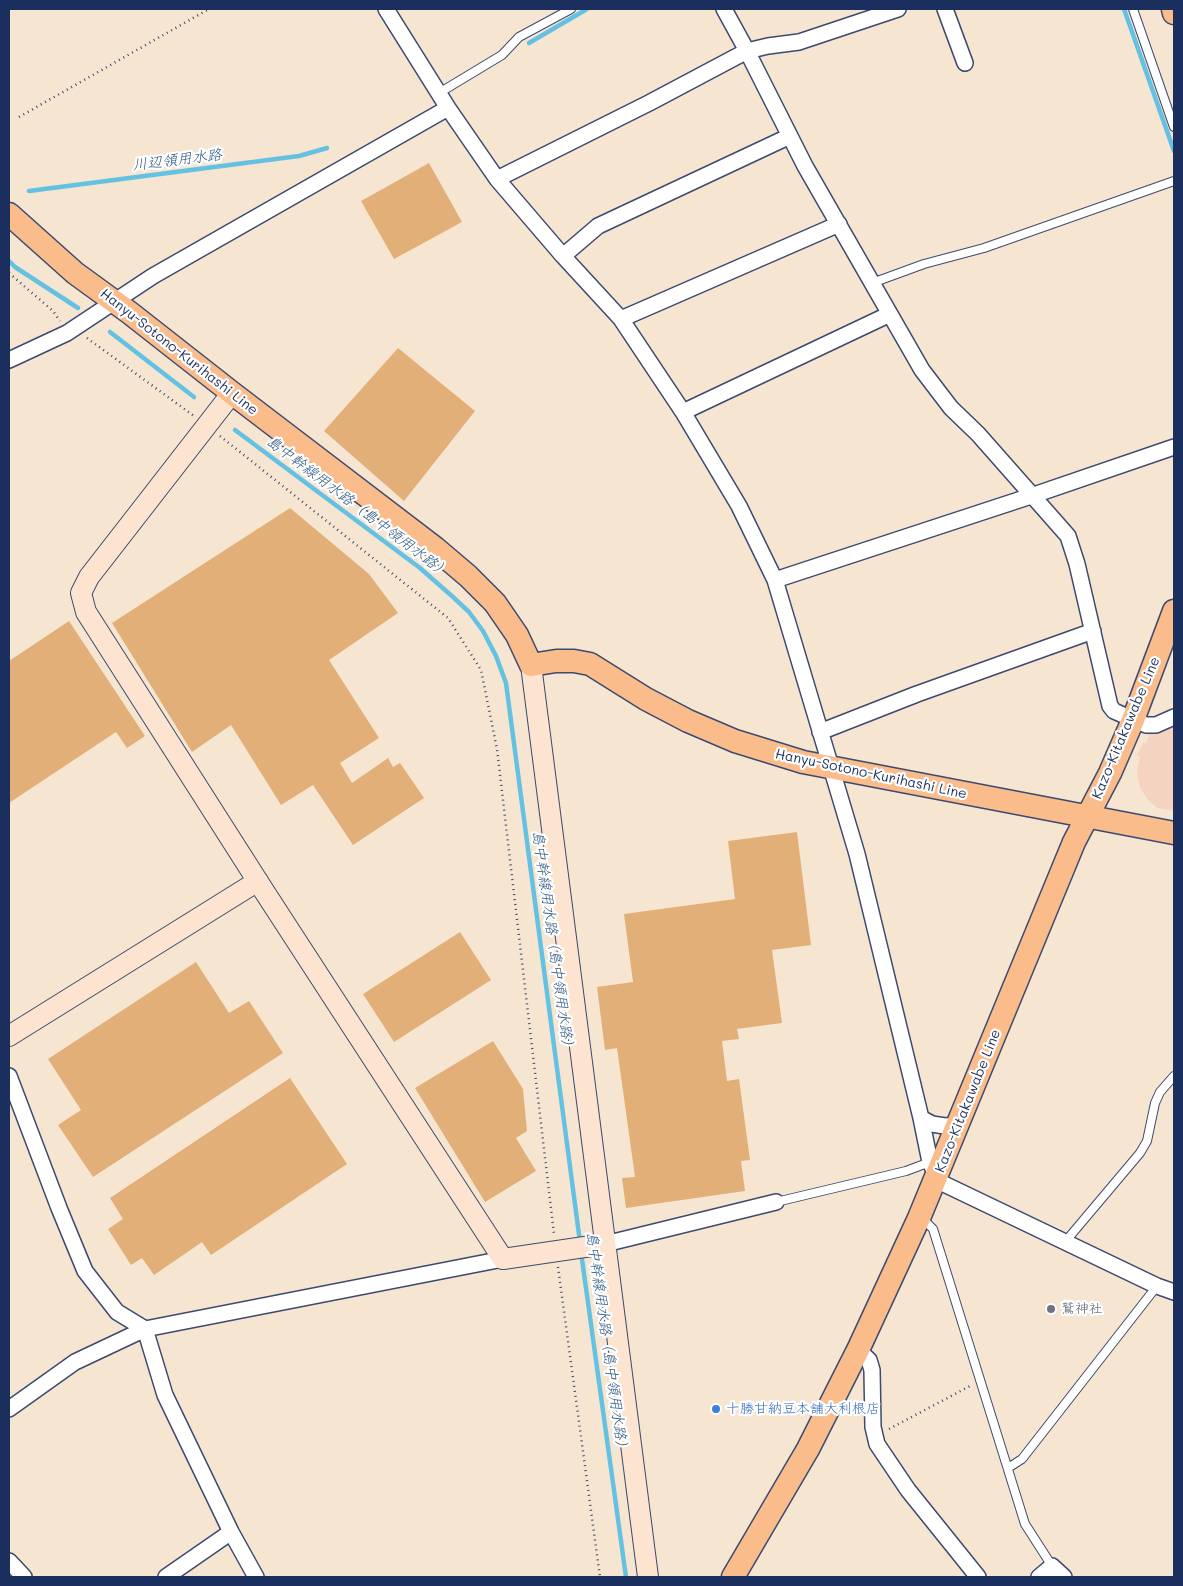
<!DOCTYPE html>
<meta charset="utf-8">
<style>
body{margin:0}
#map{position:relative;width:1183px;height:1586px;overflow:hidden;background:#f6e6d1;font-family:Mali,sans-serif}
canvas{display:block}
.frame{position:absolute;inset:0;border:10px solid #1b2f5e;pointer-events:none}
</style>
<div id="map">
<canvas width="1183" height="1586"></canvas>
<div class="frame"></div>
</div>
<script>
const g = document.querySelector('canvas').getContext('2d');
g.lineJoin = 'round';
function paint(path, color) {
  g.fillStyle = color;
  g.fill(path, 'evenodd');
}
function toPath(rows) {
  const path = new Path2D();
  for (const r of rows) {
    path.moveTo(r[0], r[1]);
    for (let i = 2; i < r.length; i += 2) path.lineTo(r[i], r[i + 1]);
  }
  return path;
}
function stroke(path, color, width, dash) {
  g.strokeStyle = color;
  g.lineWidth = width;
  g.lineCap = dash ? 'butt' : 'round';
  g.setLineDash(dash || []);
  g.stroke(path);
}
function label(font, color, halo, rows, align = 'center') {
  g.font = font + ' Mali,"Klee One",sans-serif';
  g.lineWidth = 4.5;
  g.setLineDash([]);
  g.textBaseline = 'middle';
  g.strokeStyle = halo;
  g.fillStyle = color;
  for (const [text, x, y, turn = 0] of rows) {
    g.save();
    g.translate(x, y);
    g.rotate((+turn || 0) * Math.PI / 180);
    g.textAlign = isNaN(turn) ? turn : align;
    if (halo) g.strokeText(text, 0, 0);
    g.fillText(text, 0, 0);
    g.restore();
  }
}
const built = toPath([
 [1174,724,1174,811,1157,808,1148,800,1140,788,1137,772,1140,757,1137,755,1143,743,1146,743,1149,736,1147,734]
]);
const stream = toPath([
 [1124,9,1174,151],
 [529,43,587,9],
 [29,191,299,156,327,148],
 [9,261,15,267,78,308],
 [110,332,194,397],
 [235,430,420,568,453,597,469,612,483,631,496,656,506,683,580,1242],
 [581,1252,626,1577]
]);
const building = toPath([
 [429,163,462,222,394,259,361,201],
 [398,348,475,411,404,501,324,431],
 [290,508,369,574,398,613,329,660,379,738,340,763,352,783,388,758,393,767,400,763,424,798,353,845,313,785,281,805,231,725,192,752,112,623],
 [69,621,145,736,127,748,116,732,9,803,9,661],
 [797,832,811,945,772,950,782,1023,737,1029,739,1039,722,1041,727,1081,739,1079,750,1160,741,1161,745,1191,626,1208,622,1178,635,1177,617,1048,605,1050,597,987,633,982,624,914,735,899,728,841],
 [460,932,491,980,394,1042,363,994],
 [196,962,229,1013,249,1001,283,1053,93,1177,58,1125,81,1110,48,1059],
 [493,1041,523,1089,527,1131,516,1138,536,1171,485,1202,415,1088],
 [290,1078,347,1164,211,1255,202,1242,154,1275,142,1258,131,1265,108,1229,123,1219,110,1198]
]);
const path = toPath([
 [19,117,209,9],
 [9,273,53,311,60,321],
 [87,338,194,416],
 [220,436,448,618,481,670,497,749,554,1234],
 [558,1267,600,1577],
 [889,1429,970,1386]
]);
const lane = toPath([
 [1133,9,1174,127],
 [439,93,502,55,519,37,571,9],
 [872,283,924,264,984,248,1174,181],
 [776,1202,906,1171,930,1162],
 [920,1219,927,1223,933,1229,1025,1524,1052,1566],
 [1065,1242,1140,1153,1147,1141,1155,1103,1160,1092,1174,1076],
 [1008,1468,1022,1459,1157,1286]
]);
const street = toPath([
 [386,9,448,108,497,179,563,256,621,319,683,412,739,506,775,580,857,854,921,1118,930,1162,937,1177,944,1184,1157,1286,1174,1292],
 [724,9,747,51,805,166,922,370,951,408,978,434,1068,536,1077,564,1110,706,1114,711,1146,725,1156,725,1174,717],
 [945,9,965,63],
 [497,179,649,103,747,51,768,46,799,42,898,9],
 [563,256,598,226,790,136],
 [621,319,839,224],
 [9,360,67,333,153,276,448,108],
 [683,412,890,314],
 [775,580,1031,496,1174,447],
 [820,732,917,694,1093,631],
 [9,1076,59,1208,85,1271,117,1312,145,1329,165,1395,231,1532,256,1577],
 [921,1118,932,1124,945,1126,958,1125],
 [605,1244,776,1202],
 [858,1350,869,1360,872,1370,873,1427,877,1444,908,1490,978,1577],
 [9,1409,75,1362,145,1329,503,1259],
 [9,1561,24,1577],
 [166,1577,231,1532],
 [1039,1577,1052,1566,1064,1577]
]);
const secondary = toPath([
 [232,393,89,577,81,593,86,612,264,891,503,1259,605,1244],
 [531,665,648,1577],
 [9,1036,258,881]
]);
const primary = toPath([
 [1173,9,1174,13],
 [9,214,75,273,130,313,232,393,435,548,468,576,495,603,517,635,531,665,556,661,574,661,590,664,646,699,688,721,735,741,803,762,1174,833],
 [733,1577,808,1449,858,1350,919,1218,1074,842,1110,773,1133,720,1174,611]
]);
const markers = [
 [1051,1309,5,"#6b7280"],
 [716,1409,5,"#3f7fe0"]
];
const streetNames = [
 ["Hanyu-Sotono-Kurihashi Line",179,352,38],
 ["Kazo-Kitakawabe Line",1126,728,-67],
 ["Hanyu-Sotono-Kurihashi Line",871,774,12],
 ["Kazo-Kitakawabe Line",968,1101,-68]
];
const worshipNames = [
 ["鷲神社",1061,1309]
];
const shopNames = [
 ["十勝甘納豆本舗大利根店",726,1409]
];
const waterNames = [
 ["川辺領用水路",177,160,-7],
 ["島中幹線用水路（島中領用水路）",358,507,37],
 ["島中幹線用水路（島中領用水路）",553,942,82],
 ["島中幹線用水路（島中領用水路）",607,1343,82]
];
paint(built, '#f4d3c0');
stroke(stream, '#64c1e2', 4.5);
paint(building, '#e3af79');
stroke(lane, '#3c4a6f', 10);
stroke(street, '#3c4a6f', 18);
stroke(secondary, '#3c4a6f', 22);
stroke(primary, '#3c4a6f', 25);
stroke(path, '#3c4a6f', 2.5, [1, 4]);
stroke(lane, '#fff', 8);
stroke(street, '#fff', 15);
stroke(secondary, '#fde4d0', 20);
stroke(primary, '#f9bc8a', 22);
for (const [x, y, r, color] of markers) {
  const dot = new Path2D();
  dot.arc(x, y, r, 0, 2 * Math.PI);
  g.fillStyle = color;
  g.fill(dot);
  stroke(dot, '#fff', 2);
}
label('14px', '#1b2f5e', '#fff', streetNames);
label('14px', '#5b616d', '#fff', worshipNames, 'left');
label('14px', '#366cbe', '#fff', shopNames, 'left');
label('italic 15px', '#315b86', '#fff', waterNames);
</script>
